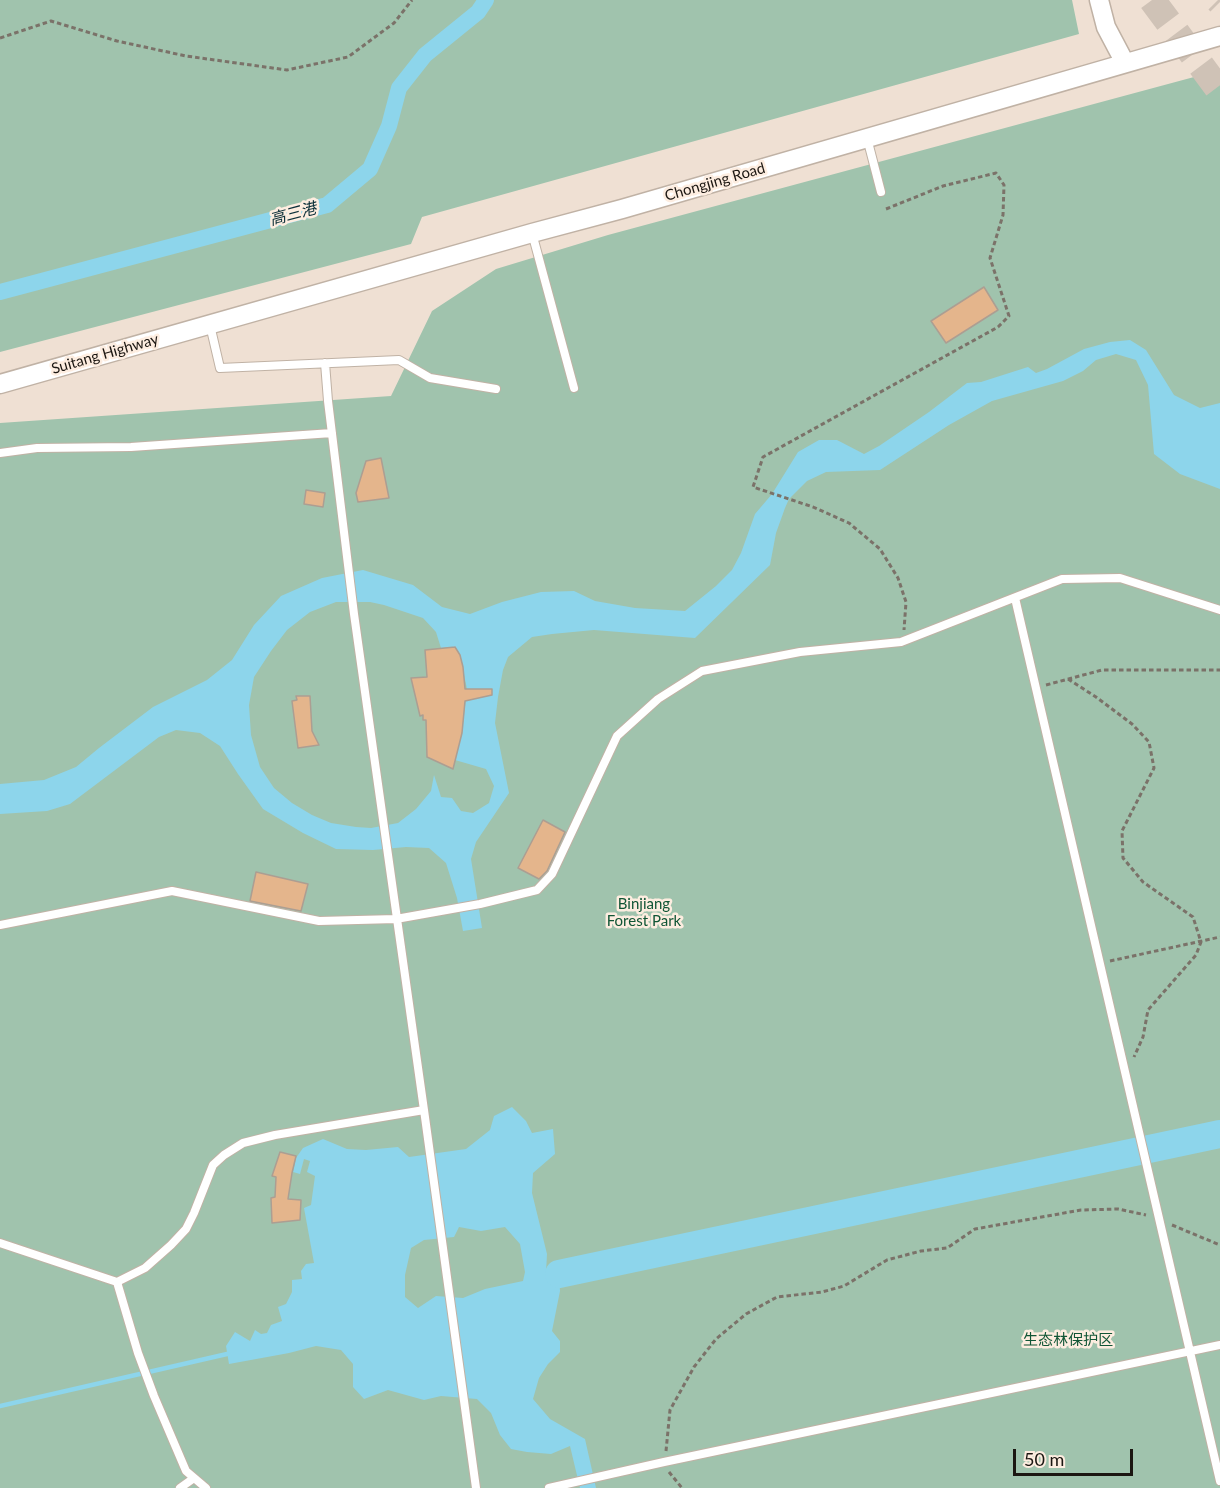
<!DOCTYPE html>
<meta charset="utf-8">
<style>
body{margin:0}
#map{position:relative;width:1220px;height:1488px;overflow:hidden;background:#efe0d3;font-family:Lato,sans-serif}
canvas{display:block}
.scale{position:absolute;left:1013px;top:1449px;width:120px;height:27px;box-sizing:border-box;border:3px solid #1b1611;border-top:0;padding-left:8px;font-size:18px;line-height:21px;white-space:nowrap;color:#1b1611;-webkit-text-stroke:4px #fdede0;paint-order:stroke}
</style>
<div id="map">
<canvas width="1220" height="1488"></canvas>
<div class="scale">50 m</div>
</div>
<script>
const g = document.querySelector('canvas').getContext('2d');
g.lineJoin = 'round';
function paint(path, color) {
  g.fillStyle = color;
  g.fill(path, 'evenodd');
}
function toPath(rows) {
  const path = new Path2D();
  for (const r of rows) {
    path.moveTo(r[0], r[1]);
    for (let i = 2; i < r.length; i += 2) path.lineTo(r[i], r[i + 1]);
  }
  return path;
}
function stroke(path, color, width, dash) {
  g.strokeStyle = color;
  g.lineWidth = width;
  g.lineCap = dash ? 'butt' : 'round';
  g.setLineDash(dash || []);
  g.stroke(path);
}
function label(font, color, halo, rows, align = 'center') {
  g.font = font + ' Lato,"Noto Sans SC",sans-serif';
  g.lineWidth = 5;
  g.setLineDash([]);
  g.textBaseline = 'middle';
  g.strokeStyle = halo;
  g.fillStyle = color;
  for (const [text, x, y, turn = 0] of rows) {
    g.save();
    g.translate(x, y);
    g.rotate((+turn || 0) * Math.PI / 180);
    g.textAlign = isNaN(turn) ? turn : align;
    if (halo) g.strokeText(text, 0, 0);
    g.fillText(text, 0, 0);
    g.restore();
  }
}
const green = toPath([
 [0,0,1072,0,1079,34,422,217,411,244,0,352],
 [1220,70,1220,1488,0,1488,0,423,391,396,432,311,496,269,608,235]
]);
const water = toPath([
 [1130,340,1146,350,1174,395,1200,408,1220,403,1220,489,1180,474,1154,454,1148,385,1136,360,1116,354,1096,360,1083,371,1063,381,992,401,949,425,880,470,826,472,807,481,789,499,785,508,776,533,770,565,695,638,594,630,552,634,532,637,508,657,503,670,498,697,495,723,509,793,476,842,471,859,482,928,463,931,457,898,446,863,429,848,406,847,373,850,336,849,303,833,263,809,238,774,220,746,200,733,176,730,159,737,70,804,47,811,0,814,0,784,44,780,76,767,99,748,153,707,207,680,232,660,254,625,281,596,322,578,363,570,413,585,442,607,470,614,502,602,541,592,574,591,595,601,635,608,685,611,716,586,732,570,741,553,755,514,772,494,798,452,819,440,837,440,864,454,879,446,929,412,967,383,981,382,1028,367,1036,373,1047,369,1084,349,1110,342],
 [336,602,370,602,384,605,423,618,436,632,441,648,455,647,460,655,467,689,462,733,455,760,486,769,494,786,489,803,473,813,461,811,452,798,441,797,434,775,431,791,416,809,398,823,371,828,356,827,331,823,312,815,292,803,274,788,260,767,251,735,249,705,254,677,271,651,287,630,310,612],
 [512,1107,526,1121,532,1133,553,1129,555,1154,533,1173,532,1193,547,1254,546,1273,559,1274,560,1291,552,1331,560,1341,560,1352,548,1364,539,1378,533,1399,550,1419,585,1439,596,1488,580,1488,570,1446,551,1454,527,1452,511,1449,500,1435,491,1413,477,1399,441,1396,424,1400,388,1390,364,1399,353,1387,353,1364,341,1350,316,1346,289,1353,229,1364,226,1346,235,1332,250,1341,255,1330,261,1334,267,1333,271,1325,282,1321,278,1307,286,1304,292,1292,292,1280,302,1279,301,1271,306,1264,314,1263,304,1208,311,1205,315,1176,307,1172,310,1161,304,1159,300,1174,293,1172,296,1158,303,1148,323,1139,347,1149,366,1150,398,1147,409,1157,466,1149,490,1130,494,1116],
 [459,1227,481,1231,505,1227,520,1244,525,1272,523,1281,485,1289,463,1298,436,1296,418,1308,405,1297,405,1275,411,1248,424,1240,454,1237]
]);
const stream = toPath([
 [0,1406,227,1354]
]);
const canal = toPath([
 [0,292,327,205,370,169,389,126,399,88,425,55,478,12,486,0]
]);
const river = toPath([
 [559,1274,1220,1134]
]);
const building = toPath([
 [984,287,998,310,946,343,931,321,984,287],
 [381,458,389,498,358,502,356,493,366,461,381,458],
 [306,490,325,493,323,507,304,504,306,490],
 [455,647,460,655,463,667,465,689,492,689,492,695,465,701,462,733,453,769,427,757,426,720,423,720,423,715,420,716,411,678,427,677,425,650,455,647],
 [296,696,310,696,312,731,319,745,298,748,292,701,297,700,296,696],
 [543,820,565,832,547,871,539,879,518,868,543,820],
 [256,872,308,884,301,911,250,901,256,872],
 [280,1152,296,1156,292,1173,288,1199,301,1200,300,1220,272,1223,271,1198,275,1197,276,1177,272,1176,280,1152]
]);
const motorwayTunnel = toPath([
 [1152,0,1220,91],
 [1218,0,1220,2]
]);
const path = toPath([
 [0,38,51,21,117,41,186,56,287,70,348,57,394,23,412,0],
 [886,209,943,186,996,173,1004,185,1003,215,990,258,1009,316,998,327,763,457,753,487,813,507,849,523,880,549,898,578,906,602,904,630],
 [1068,679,1096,697,1132,724,1149,742,1154,768,1122,831,1123,858,1143,882,1193,917,1201,942,1196,955,1148,1010,1143,1037,1134,1057],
 [1046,685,1102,670,1220,670],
 [1110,961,1220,937],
 [1172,1225,1220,1245],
 [666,1451,670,1410,694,1367,716,1339,746,1314,777,1297,822,1292,844,1286,887,1260,921,1251,947,1248,975,1229,1081,1210,1118,1209,1146,1215],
 [669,1472,682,1488]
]);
const service = toPath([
 [867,138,881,192],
 [532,233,574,388],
 [210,325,220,368,399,360,430,378,496,389],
 [325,363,328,401,354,614,424,1110,476,1488],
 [0,453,37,448,131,447,332,433],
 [1015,598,1220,1481],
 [0,925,172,891,319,921,396,919,480,904,537,890,552,874,617,736,658,699,702,671,800,652,901,642,1062,579,1120,578,1220,610],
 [0,1243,117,1282,138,1353,154,1396,186,1471,206,1488],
 [117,1282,145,1268,171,1245,186,1229,194,1213,213,1165,224,1155,243,1143,275,1135,424,1110],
 [180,1488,194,1478],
 [549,1488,664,1462,1220,1345]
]);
const tertiary = toPath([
 [1099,0,1106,27,1125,63],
 [0,384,532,233,622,209,1220,36]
]);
const streetNames = [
 ["Chongjing Road",715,182,-16],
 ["Suitang Highway",105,354,-16]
];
const parkNames = [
 ["Binjiang",644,904],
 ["Forest Park",644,921],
 ["生态林保护区",1068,1340]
];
const waterNames = [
 ["高三港",293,214,-15]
];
paint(green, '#a0c3ad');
paint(water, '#8dd5eb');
stroke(stream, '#8dd5eb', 4.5);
stroke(canal, '#8dd5eb', 16);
stroke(river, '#8dd5eb', 28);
paint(building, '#e4b58c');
stroke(building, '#ac9e92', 1.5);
stroke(motorwayTunnel, '#cfc2b6', 27, [27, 14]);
stroke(service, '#c0b2a5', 10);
stroke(tertiary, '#c0b2a5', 21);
stroke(path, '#7b7269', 3, [4.5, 3]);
stroke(service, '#fff', 8);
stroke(tertiary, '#fff', 18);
label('15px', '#1b1611', '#fdede0', streetNames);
label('15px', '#105535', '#fdede0', parkNames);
label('italic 16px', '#0c2f39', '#fdede0', waterNames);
</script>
